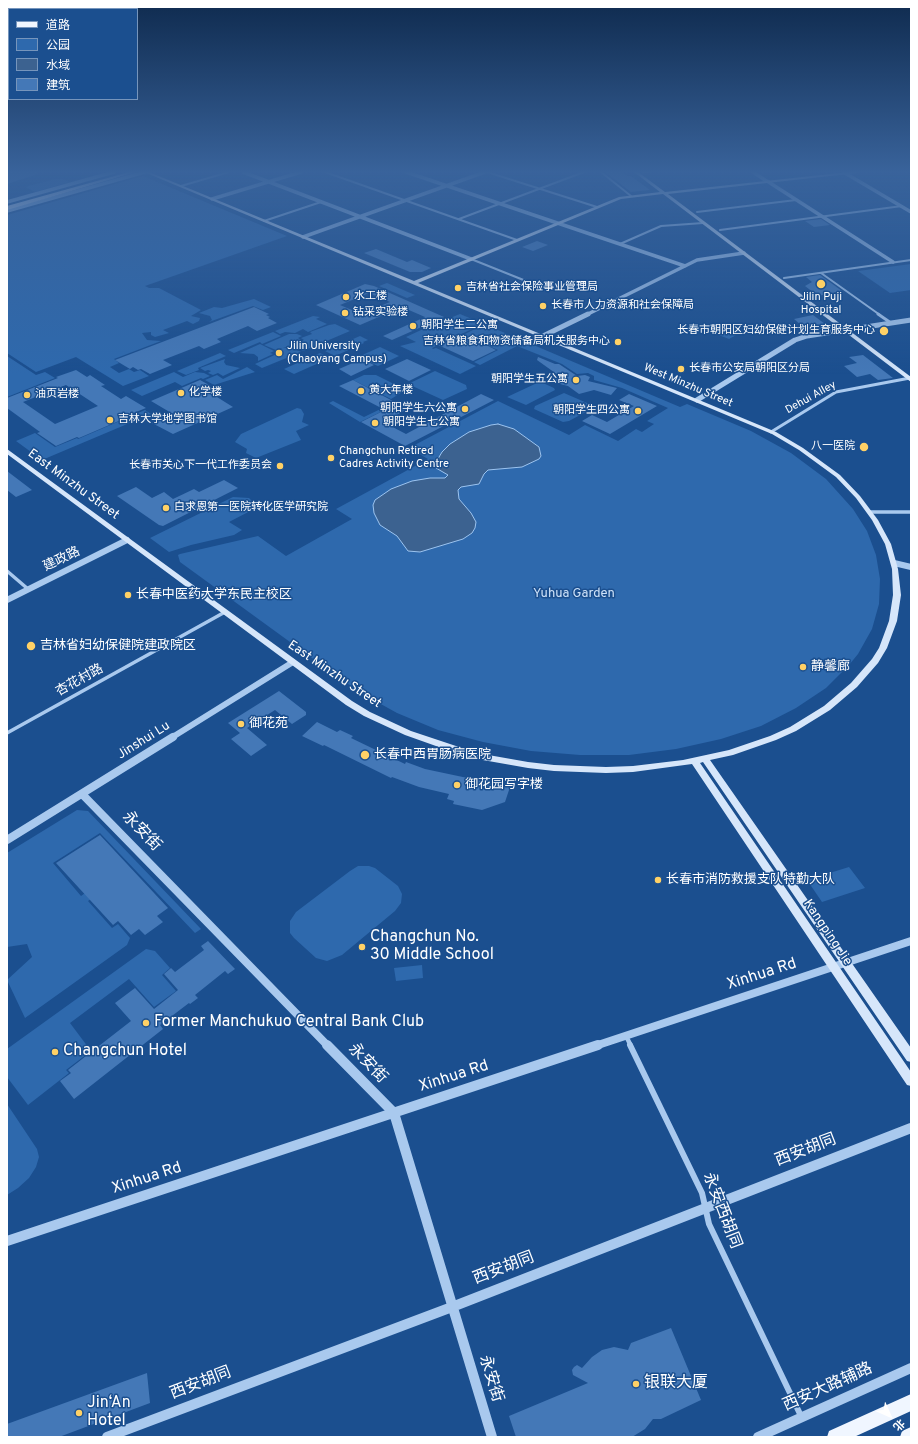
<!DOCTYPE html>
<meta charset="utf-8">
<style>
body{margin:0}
#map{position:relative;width:918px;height:1444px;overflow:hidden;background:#1b4f8f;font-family:Overpass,"Noto Sans SC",sans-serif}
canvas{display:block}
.frame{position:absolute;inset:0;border:8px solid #fff;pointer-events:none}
.legend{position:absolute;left:8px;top:8px;width:130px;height:92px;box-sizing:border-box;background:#1b4f8f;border:1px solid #7695bc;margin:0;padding:5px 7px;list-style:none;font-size:12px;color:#fff}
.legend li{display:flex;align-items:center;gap:8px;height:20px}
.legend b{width:20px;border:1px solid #7695bc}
.north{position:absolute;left:870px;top:1396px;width:40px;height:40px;-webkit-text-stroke:3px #1b4f8f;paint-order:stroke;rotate:135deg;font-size:11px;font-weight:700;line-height:16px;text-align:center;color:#fff}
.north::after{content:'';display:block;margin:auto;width:14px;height:18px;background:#fff;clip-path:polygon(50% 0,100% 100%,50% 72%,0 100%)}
</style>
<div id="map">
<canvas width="918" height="1444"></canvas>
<div class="frame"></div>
<ul class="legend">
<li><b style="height:5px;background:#f0f6ff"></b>道路</li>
<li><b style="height:11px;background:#2e69ad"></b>公园</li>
<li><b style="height:11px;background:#3c6290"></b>水域</li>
<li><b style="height:11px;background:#4478b7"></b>建筑</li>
</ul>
<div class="north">北</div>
</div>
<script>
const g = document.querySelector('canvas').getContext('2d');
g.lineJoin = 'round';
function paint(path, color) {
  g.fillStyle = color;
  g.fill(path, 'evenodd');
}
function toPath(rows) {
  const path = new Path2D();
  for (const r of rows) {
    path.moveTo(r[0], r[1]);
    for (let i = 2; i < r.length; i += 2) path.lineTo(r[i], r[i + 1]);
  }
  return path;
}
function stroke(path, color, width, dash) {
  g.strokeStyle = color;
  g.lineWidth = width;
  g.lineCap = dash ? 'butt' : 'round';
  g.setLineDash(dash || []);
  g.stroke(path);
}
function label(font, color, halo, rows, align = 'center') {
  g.font = font + ' Overpass,"Noto Sans SC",sans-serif';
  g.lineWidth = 3;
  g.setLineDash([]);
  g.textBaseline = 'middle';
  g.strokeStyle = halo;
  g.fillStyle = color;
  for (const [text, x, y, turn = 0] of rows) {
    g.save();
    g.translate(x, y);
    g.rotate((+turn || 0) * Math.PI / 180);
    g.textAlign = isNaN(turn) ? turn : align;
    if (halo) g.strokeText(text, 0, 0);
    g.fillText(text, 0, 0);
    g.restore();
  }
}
const green = toPath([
 [143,176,287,236,145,286,149,288,159,288,201,310,191,316,200,318,199,321,193,324,187,321,163,330,169,333,155,337,151,335,151,332,142,333,147,340,161,341,114,359,119,363,110,367,119,373,129,369,134,372,140,370,149,376,123,386,76,357,36,372,7,353,7,215],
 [55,179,63,179,70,182,35,192,25,187],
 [911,264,911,290,890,293,858,271],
 [387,283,415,295,407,298,379,286],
 [254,299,271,307,263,310,253,306,209,322,212,320,210,316,199,313,214,307,222,308],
 [460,314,680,407,687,404,751,431,791,453,826,479,853,509,867,531,876,555,880,579,879,604,872,629,858,654,849,665,826,688,796,708,761,726,721,739,676,749,629,755,580,755,531,751,483,742,438,730,397,713,379,703,345,682,180,562,178,555,180,554,258,536,286,556,352,519,336,509,428,459,409,448,498,401,569,435,585,425,618,441,636,429,642,432,654,424,647,421,668,408,622,388,594,380,594,376,588,373,577,374,562,364,517,346,480,365,474,362,498,350,463,335,475,329,450,318],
 [313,316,320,317,316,319,327,324,308,332,303,329,295,333,285,332,280,334,275,331],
 [447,318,472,329,432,348,433,349,436,348,476,366,460,374,400,346,416,342,406,337],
 [335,324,350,331,303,351,295,347,302,345,298,343,304,340,301,338,312,334,310,332,329,325],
 [715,326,738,334,729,339,706,330],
 [273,332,281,336,262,344,260,342,234,353,228,350],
 [289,334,297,334,302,336,298,338,301,340,295,342,297,344,276,350,264,345],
 [360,336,368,340,363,342,364,343,335,356,325,351],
 [260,344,274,351,270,353,273,354,258,361,258,357,254,354,240,353],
 [380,347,399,356,378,366,358,357],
 [283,348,293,348,301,352,262,368,255,364,279,353,277,351],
 [220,353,226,356,198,368,199,370,186,375,177,371],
 [320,353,330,358,294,374,284,369],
 [7,356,36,375,45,372,55,378,7,397],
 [225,359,224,362,226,365,240,368,223,376,218,373,213,375,208,373,211,371,208,370,205,371,200,368],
 [247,367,255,372,214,385,205,380,217,375,223,379],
 [435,371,466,385,467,389,443,400,408,384],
 [174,372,183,377,195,372,204,373,210,376,203,379,201,378,182,386,175,382,142,396,131,390],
 [364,375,376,375,402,388,404,391,391,399,353,380],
 [537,383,543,383,554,388,555,390,526,405,507,397],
 [564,393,594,406,595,407,569,421,563,422,534,409,535,406],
 [333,401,364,417,395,402,397,404,360,422,329,403],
 [297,408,301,409,304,414,302,422,309,425,296,431,301,440,256,458,246,453,247,449,235,442,241,434],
 [145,410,151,414,42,460,16,441,35,433,55,447,77,438,78,439],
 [233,497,249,498,252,501,254,509,229,522,242,530,234,535,191,545,169,552,150,538],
 [77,810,88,811,201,929,195,933,100,833,53,863,81,896,88,891,94,897,88,901,112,928,118,924,130,938,127,945,25,1018,7,980,32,957,27,944,7,947,7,853],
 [358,866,369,866,375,868,398,886,402,894,401,903,395,911,342,955,327,961,316,958,294,938,290,933,290,921,296,912,350,871],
 [849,867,865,888,822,902,807,880],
 [146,949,155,951,170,968,162,975,176,991,154,1007,129,979,70,1023,91,1051,66,1070,69,1073,28,1105,7,1077,7,1049],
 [422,965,423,978,396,981,394,968],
 [7,1104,37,1149,39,1157,36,1167,29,1178,18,1188,7,1195]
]);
const water = toPath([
 [498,424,514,429,539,447,541,456,539,459,522,467,488,470,484,474,479,484,461,487,458,490,459,499,471,513,476,522,475,528,472,533,463,539,420,552,408,551,397,536,380,525,374,513,373,505,375,500,391,489,412,481,430,478,445,478,448,475,436,468,435,464,442,452,450,444,469,432,491,425,498,424]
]);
const building = toPath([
 [7,172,37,172,38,174,7,184],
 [605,172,622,172,627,176,631,176,650,190,631,192],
 [821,219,830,225,814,227,805,221],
 [537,241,548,245,533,251,522,247],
 [376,249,407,262,412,260,431,268,422,272,410,272,364,253],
 [820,275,842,291,818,296,805,286,812,282,806,277],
 [365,284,374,286,444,317,392,340,383,336,425,317,402,307,360,325,316,305],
 [369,293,390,302,361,314,340,305],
 [254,307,269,314,266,315,270,317,268,318,277,323,257,331,248,326,217,339,221,342,204,349,199,346,163,360,172,365,150,374,141,369,138,370,133,367,130,369,115,360],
 [813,315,829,327,808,331,794,319],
 [461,335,488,346,496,350,473,361,438,345],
 [863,355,893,378,878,380,870,374,857,377,844,366,857,363,849,357],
 [538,357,555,364,559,364,577,376,585,375,590,377,588,381,617,388,611,395,594,390,579,394,568,386,552,382,558,375,537,360],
 [362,359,374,365,351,376,339,369],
 [407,359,431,370,409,381,385,369],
 [76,370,87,377,90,375,105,385,101,386,121,399,126,396,146,408,126,416,128,417,79,438,77,437,56,446,37,433,40,432,7,408,7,398,58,378,56,377],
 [66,385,98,406,55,424,23,402],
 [502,372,512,376,503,381,493,377],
 [200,380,211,386,204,389,233,407,173,434,152,423,173,414,151,401],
 [353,380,408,409,383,422,406,434,481,394,494,400,405,446,361,422,385,410,339,386],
 [629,394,657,406,610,434,582,421,592,415,607,422,634,406,619,400],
 [7,471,32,490,16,497,7,490],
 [224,480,238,488,163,526,159,525,117,496,136,487,152,498,164,492,173,499,194,489,199,492],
 [279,691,306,712,306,715,292,724,275,710,247,728,267,745,251,756,231,739,240,733,228,723],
 [317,722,337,732,340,730,353,736,351,738,405,764,406,762,425,769,510,787,505,802,482,810,453,804,454,801,447,799,449,794,419,787,392,777,391,778,324,745,323,746,302,736],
 [100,835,168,908,157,916,163,922,145,935,139,929,131,935,118,921,113,925,56,863],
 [208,941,235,969,228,974,225,971,195,995,198,998,190,1004,189,1003,160,1025,163,1029,74,1099,60,1081,71,1073,68,1070,131,1021,115,1003,135,988,154,1009,178,990,164,974,171,968,175,972,204,950,201,946],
 [671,1328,701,1400,661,1419,653,1419,645,1429,632,1437,516,1437,509,1416,588,1383,573,1375,572,1370,574,1367,577,1365,582,1368,592,1357,602,1350,614,1347,628,1350,631,1343],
 [147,1373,150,1403,59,1437,7,1437,7,1424]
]);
const minorFar4 = toPath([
 [325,172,517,240],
 [487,172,597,207],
 [601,172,631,196],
 [643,172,648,172],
 [181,186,229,172],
 [697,212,796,200],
 [459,219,584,172],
 [264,221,321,202],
 [720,230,902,206],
 [620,244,661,226,703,223],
 [471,259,531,283],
 [821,273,880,315],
 [784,278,911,260]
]);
const minorFar3 = toPath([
 [878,314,891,323],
 [771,432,836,392,910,378]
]);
const minorFar2 = toPath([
 [870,512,911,512],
 [7,571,28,589],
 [7,733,225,612]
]);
const minorFar1 = toPath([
 [626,1036,631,1046]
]);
const minor = toPath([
 [630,1045,702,1193,709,1224,801,1416]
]);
const tertiaryFar4 = toPath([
 [243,172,471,259],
 [406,172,685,266],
 [753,172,765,180],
 [845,173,911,212],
 [767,181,893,262],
 [212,199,301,172],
 [7,202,114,172],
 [7,211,145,172],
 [303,237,485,172],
 [586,315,697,260,744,253]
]);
const tertiaryFar3 = toPath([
 [543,336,588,314],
 [697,400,795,340,807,336,911,320]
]);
const tertiaryFar2 = toPath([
 [894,563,911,567],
 [7,600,127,540],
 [171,738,293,662]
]);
const tertiaryFar1 = toPath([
 [82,794,328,1046],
 [7,840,173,737],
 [595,1046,911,941]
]);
const tertiary = toPath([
 [327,1045,394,1113,492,1437],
 [7,1241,598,1045],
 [107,1437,452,1307,911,1128],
 [758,1437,911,1368]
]);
const secondary = toPath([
 [144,172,149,172,414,281,619,197,660,192,634,172,638,172,665,192,848,172,859,172,857,173,668,194,911,377,911,382,663,194,621,199,418,283,776,432,803,448,840,475,860,496,878,520,891,544,898,569,901,595,897,621,887,648,878,663,857,687,830,710,796,731,776,740,733,755,710,760,911,1048,911,1062,907,1061,703,762,700,763,911,1072,911,1086,907,1085,692,764,633,772,606,773,554,771,528,768,477,759,450,751,405,735,364,716,346,705,7,454,7,449,352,701,370,712,411,731,477,753,528,762,554,765,606,767,633,766,683,760,729,750,770,736,790,727,824,706,851,683,872,659,879,648,889,621,893,595,892,569,885,544,872,520,856,498,836,477,799,450,772,434,144,172]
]);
const primary = toPath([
 [129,172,136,172,7,210,7,206,129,172],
 [911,1394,911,1411,854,1437,827,1437,829,1431,911,1394],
 [911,1427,911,1437,900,1437,902,1431,911,1427]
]);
const markers = [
 [821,284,5,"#ffd166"],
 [458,288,4,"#ffd166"],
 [346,297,4,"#ffd166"],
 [543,306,4,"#ffd166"],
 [345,313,4,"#ffd166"],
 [413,326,4,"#ffd166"],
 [884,331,5,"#ffd166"],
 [618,342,4,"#ffd166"],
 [279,353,4,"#ffd166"],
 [681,369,4,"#ffd166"],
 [576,380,4,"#ffd166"],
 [361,391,4,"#ffd166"],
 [181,393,4,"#ffd166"],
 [27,395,4,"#ffd166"],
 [465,409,4,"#ffd166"],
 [638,411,4,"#ffd166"],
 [110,420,4,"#ffd166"],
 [375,423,4,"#ffd166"],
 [864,447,5,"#ffd166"],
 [331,458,4,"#ffd166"],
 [280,466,4,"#ffd166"],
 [166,508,4,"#ffd166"],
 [128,595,4,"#ffd166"],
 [31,646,5,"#ffd166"],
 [803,667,4,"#ffd166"],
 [241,724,4,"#ffd166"],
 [365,755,5,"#ffd166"],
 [457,785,4,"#ffd166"],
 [658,880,4,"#ffd166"],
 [362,947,4,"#ffd166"],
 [146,1023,4,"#ffd166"],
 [55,1052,4,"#ffd166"],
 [636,1384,4,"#ffd166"],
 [79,1413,4,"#ffd166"]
];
const farPoinames = [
 ["吉林省社会保险事业管理局",466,288],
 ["水工楼",354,297],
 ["Jilin Puji",821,298,"center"],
 ["Hospital",821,311,"center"],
 ["长春市人力资源和社会保障局",551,306],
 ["钻采实验楼",353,313],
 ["朝阳学生二公寓",421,326],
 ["长春市朝阳区妇幼保健计划生育服务中心",875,331,"right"],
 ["吉林省粮食和物资储备局机关服务中心",610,342,"right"],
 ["Jilin University",287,347],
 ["(Chaoyang Campus)",287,360],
 ["长春市公安局朝阳区分局",689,369],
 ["朝阳学生五公寓",568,380,"right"],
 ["黄大年楼",369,391],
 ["化学楼",189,393],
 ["油页岩楼",35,395],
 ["朝阳学生六公寓",457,409,"right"],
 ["朝阳学生四公寓",630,411,"right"],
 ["吉林大学地学图书馆",118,420],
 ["朝阳学生七公寓",383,423],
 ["八一医院",855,447,"right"],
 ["Changchun Retired",339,452],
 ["Cadres Activity Centre",339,465],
 ["长春市关心下一代工作委员会",272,466,"right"],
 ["白求恩第一医院转化医学研究院",174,508]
];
const farStreetnames = [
 ["West Minzhu Street",688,386,23],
 ["Dehui Alley",811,398,-29]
];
const streetNames = [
 ["East Minzhu Street",73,485,36],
 ["建政路",62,560,-26],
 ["East Minzhu Street",334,675,34],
 ["杏花村路",80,681,-29],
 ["Jinshui Lu",144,741,-32],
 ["Kangping Jie",827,933,56]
];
const parkNames = [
 ["Yuhua Garden",574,594]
];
const poiNames = [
 ["长春中医药大学东民主校区",136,595],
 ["吉林省妇幼保健院建政院区",40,646],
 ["静馨廊",811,667],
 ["御花苑",249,724],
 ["长春中西胃肠病医院",374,755],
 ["御花园写字楼",465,785],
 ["长春市消防救援支队特勤大队",666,880]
];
const nearStreetnames = [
 ["永安街",141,832,46],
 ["Xinhua Rd",762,975,-18],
 ["永安街",367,1064,46],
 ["Xinhua Rd",454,1077,-18],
 ["西安胡同",806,1151,-21],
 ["Xinhua Rd",147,1179,-18],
 ["永安西胡同",721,1211,69],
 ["西安胡同",504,1269,-21],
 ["永安街",490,1379,73],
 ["西安胡同",201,1384,-21],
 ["西安大路辅路",828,1388,-24]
];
const nearPoinames = [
 ["Changchun No.",370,938],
 ["30 Middle School",370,956],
 ["Former Manchukuo Central Bank Club",154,1023],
 ["Changchun Hotel",63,1052],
 ["银联大厦",644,1384],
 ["Jin‘An",87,1404],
 ["Hotel",87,1422]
];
paint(green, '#2e69ad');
paint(water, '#3c6290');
stroke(water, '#9cc4f0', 1);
paint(building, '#4478b7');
stroke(minorFar4, '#a9c9ee', 2);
stroke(minorFar3, '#a9c9ee', 3);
stroke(minorFar2, '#a9c9ee', 3.5);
stroke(minorFar1, '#a9c9ee', 4.5);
stroke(minor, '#a9c9ee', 6);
stroke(tertiaryFar4, '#a9c9ee', 3.5);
stroke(tertiaryFar3, '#a9c9ee', 5);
stroke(tertiaryFar2, '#a9c9ee', 6);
stroke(tertiaryFar1, '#a9c9ee', 8);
stroke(tertiary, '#a9c9ee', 10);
paint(secondary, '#d6e6fa');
paint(primary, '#f0f6ff');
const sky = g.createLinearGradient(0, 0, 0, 374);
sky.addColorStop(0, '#0f2b4f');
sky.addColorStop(0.46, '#39639b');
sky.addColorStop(1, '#39639b00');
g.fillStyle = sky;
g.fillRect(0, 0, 918, 374);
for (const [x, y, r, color] of markers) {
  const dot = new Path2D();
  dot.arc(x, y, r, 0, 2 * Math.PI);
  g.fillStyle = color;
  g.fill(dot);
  stroke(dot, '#1b4f8f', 1.5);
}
label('11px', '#fff', '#1b4f8f', farPoinames, 'left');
label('11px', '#fff', '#1b4f8f', farStreetnames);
label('13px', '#fff', '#1b4f8f', streetNames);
label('13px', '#cfe3fa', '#1b4f8f', parkNames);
label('13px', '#fff', '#1b4f8f', poiNames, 'left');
label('16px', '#fff', '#1b4f8f', nearStreetnames);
label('16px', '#fff', '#1b4f8f', nearPoinames, 'left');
</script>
